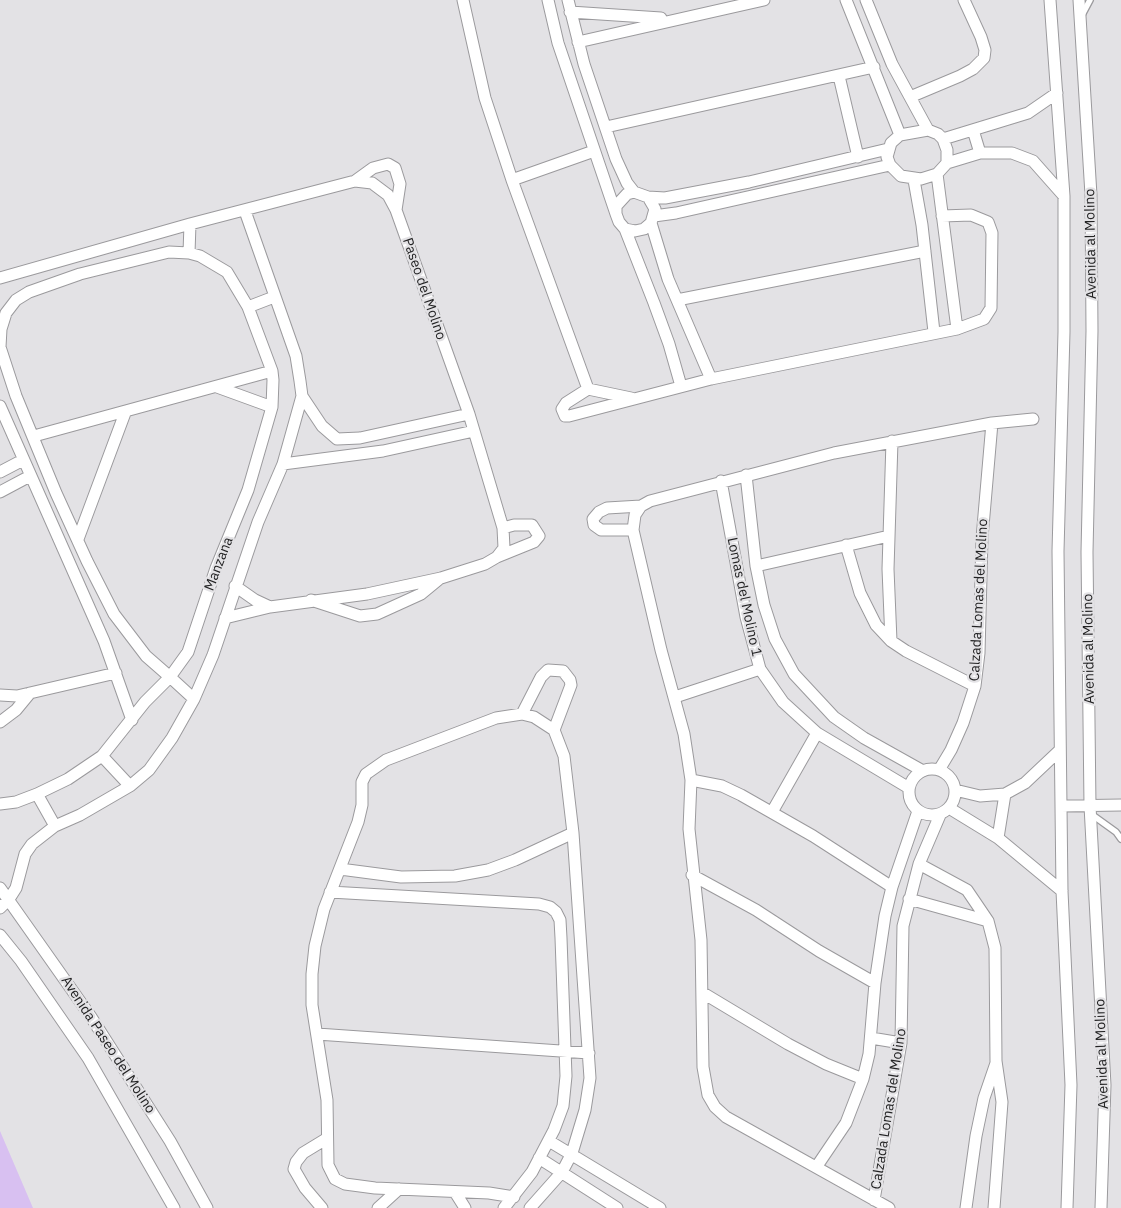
<!DOCTYPE html>
<style>
body{margin:0}
canvas{display:block;background:#e3e2e5}
</style>
<canvas width="1121" height="1208"></canvas>
<script>
const g = document.querySelector('canvas').getContext('2d');
g.lineJoin = 'round';
function paint(path, color) {
  g.fillStyle = color;
  g.fill(path, 'evenodd');
}
function toPath(rows) {
  const path = new Path2D();
  for (const r of rows) {
    if (r.length === 3) {
      path.moveTo(r[0] + r[2], r[1]);
      path.arc(r[0], r[1], r[2], 0, 2 * Math.PI);
      continue;
    }
    path.moveTo(r[0], r[1]);
    for (let i = 2; i < r.length; i += 2) path.lineTo(r[i], r[i + 1]);
  }
  return path;
}
function stroke(path, color, width, dash) {
  g.strokeStyle = color;
  g.lineWidth = width;
  g.lineCap = dash ? 'butt' : 'round';
  g.setLineDash(dash || []);
  g.stroke(path);
}
function label(font, color, halo, rows, align = 'center') {
  g.font = font + ' "IBM Plex Sans",sans-serif';
  g.lineWidth = 4.5;
  g.setLineDash([]);
  g.textBaseline = 'middle';
  g.strokeStyle = halo;
  g.fillStyle = color;
  for (const [text, x, y, turn = 0] of rows) {
    g.save();
    g.translate(x, y);
    g.rotate((+turn || 0) * Math.PI / 180);
    g.textAlign = isNaN(turn) ? turn : align;
    if (halo) g.strokeText(text, 0, 0);
    g.fillText(text, 0, 0);
    g.restore();
  }
}
const green = toPath([
 [0,1131,33,1208,0,1208]
]);
const lane = toPath([
 [1082,15,1090,0],
 [1091,814,1116,832,1121,839]
]);
const street = toPath([
 [463,0,485,98,512,180,588,389],
 [548,0,558,43,616,214],
 [568,0,584,64,616,159,627,183,634,192],
 [846,0,900,135],
 [866,0,892,64,928,130],
 [1050,0,1064,196,1064,332,1058,551,1062,891,1071,1085,1067,1208],
 [1079,0,1091,195,1092,331,1087,552,1090,806,1105,1085,1101,1208],
 [570,12,661,18],
 [578,42,764,0],
 [839,76,858,157],
 [910,97,960,76,973,69,984,58,985,50,981,37,964,0],
 [606,127,874,67],
 [928,130,938,134,943,139,947,150,947,163,937,174,921,179,901,176,890,165,887,157,891,143,900,135,928,130],
 [973,130,980,153],
 [943,139,1028,113,1057,93],
 [947,163,980,153,1012,153,1033,161,1064,196],
 [937,174,957,329],
 [512,180,594,151],
 [914,180,922,225,934,332],
 [355,181,373,168,388,164,395,168,400,184,396,210],
 [648,197,665,198,749,182,888,149],
 [654,216,676,213,890,165],
 [651,223,668,279,711,379],
 [625,229,635,231,644,229,651,223,655,209,648,197,634,192,627,194,616,206,616,214,619,222,625,229,654,303,669,344,681,386],
 [189,253,190,224],
 [0,278,190,224,355,181,372,183,388,195,396,210,469,414,503,528,504,548,497,557,485,564,441,578,367,594,270,607,225,618],
 [677,300,925,251],
 [248,307,274,297],
 [217,387,272,407],
 [302,396,322,426,337,439,360,438,469,414],
 [631,398,588,389,566,403,562,409,565,416,569,416,711,379,957,329,984,319,991,308,992,233,988,222,971,215,942,216],
 [0,406,104,641,132,720],
 [34,436,272,371],
 [283,464,383,451,474,431],
 [0,472,23,460],
 [746,475,756,566,764,605,775,639,794,674,834,717,864,738,923,771],
 [721,481,746,617,760,669,783,702,817,733,909,788],
 [0,492,30,476],
 [633,530,601,530,594,525,593,519,599,512,607,508,641,506],
 [78,539,125,413],
 [846,545,860,593,876,625,891,641,906,651,975,686],
 [497,557,534,542,539,536,532,525,514,525,503,528],
 [756,566,889,536],
 [235,586,255,600,270,607],
 [311,600,360,616,377,614,421,594,438,580],
 [891,641,888,569,892,441],
 [0,695,17,696,116,673],
 [675,697,760,669],
 [522,714,541,677,548,670,563,671,570,680,571,685,554,730],
 [0,722,16,710,30,693],
 [102,756,130,786],
 [932,792,23],
 [939,770,951,750,963,723,975,686,979,653,982,538,992,423],
 [691,780,722,786,741,795,813,836,892,887],
 [955,790,980,796,1005,794,1025,783,1060,750],
 [37,794,55,826],
 [0,804,16,802,37,794,68,779,102,756,145,702,170,677,188,652,216,568,248,490,272,407,273,380,272,371,248,307,227,272,200,256,189,253,169,252,80,274,29,292,16,300,6,313,1,329,0,347,16,396,56,493,87,561,114,614,146,656,170,677,194,699],
 [1061,806,1121,805],
 [949,808,998,838,1062,891],
 [772,812,817,733],
 [998,838,1005,794],
 [919,864,967,890,988,921,995,948,996,1061,1002,1102,994,1208],
 [340,869,401,877,455,876,488,870,515,860,573,833],
 [692,875,756,910,819,951,875,983],
 [0,888,91,1017,170,1141,207,1208],
 [330,892,539,904,550,907,556,912,560,920,561,938,566,1076,563,1106,554,1130,532,1172,504,1208],
 [909,899,988,921],
 [0,908,9,899,16,888,25,854,32,844,55,826,80,815,130,786,149,770,172,738,194,699,213,655,258,522,283,464,302,396,300,381,296,356,245,211],
 [0,935,21,961,88,1058,174,1208],
 [703,993,788,1044,826,1064,863,1079],
 [317,1034,589,1053],
 [871,1038,901,1043],
 [549,1141,660,1208],
 [539,1158,617,1208],
 [817,1166,846,1123,863,1079,869,1054,875,983,885,916,892,887,918,811],
 [455,1192,465,1208],
 [514,1197,489,1193,375,1188,345,1184,335,1179,328,1165,327,1100,312,1005,312,974,315,946,324,909,358,822,362,805,362,782,366,774,386,760,496,718,522,714,534,717,554,730,564,756,573,833,590,1078,585,1110,572,1153,562,1172,530,1208],
 [874,1200,901,1043,903,926,919,864,940,815],
 [322,1208,305,1188,294,1169,296,1162,303,1153,326,1139],
 [378,1208,399,1189],
 [889,1208,726,1117,715,1107,708,1095,703,1067,701,940,689,829,691,780,684,734,661,650,633,530,635,515,641,506,650,501,834,453,992,423,1033,419],
 [966,1208,976,1136,984,1098,996,1063]
]);
const streetNames = [
 ["Avenida al Molino",1091,244,-91],
 ["Paseo del Molino",424,289,71],
 ["Manzana",219,564,-69],
 ["Lomas del Molino 1",744,597,78],
 ["Calzada Lomas del Molino",979,600,-87],
 ["Avenida al Molino",1089,649,-91],
 ["Avenida Paseo del Molino",108,1045,57],
 ["Avenida al Molino",1102,1054,-92],
 ["Calzada Lomas del Molino",889,1109,-81]
];
paint(green, '#d8c0f1');
stroke(lane, '#9b9a9d', 8);
stroke(street, '#9b9a9d', 13);
stroke(lane, '#fff', 5.5);
stroke(street, '#fff', 11);
label('14px', '#232324', '#e3e2e5', streetNames);
</script>
